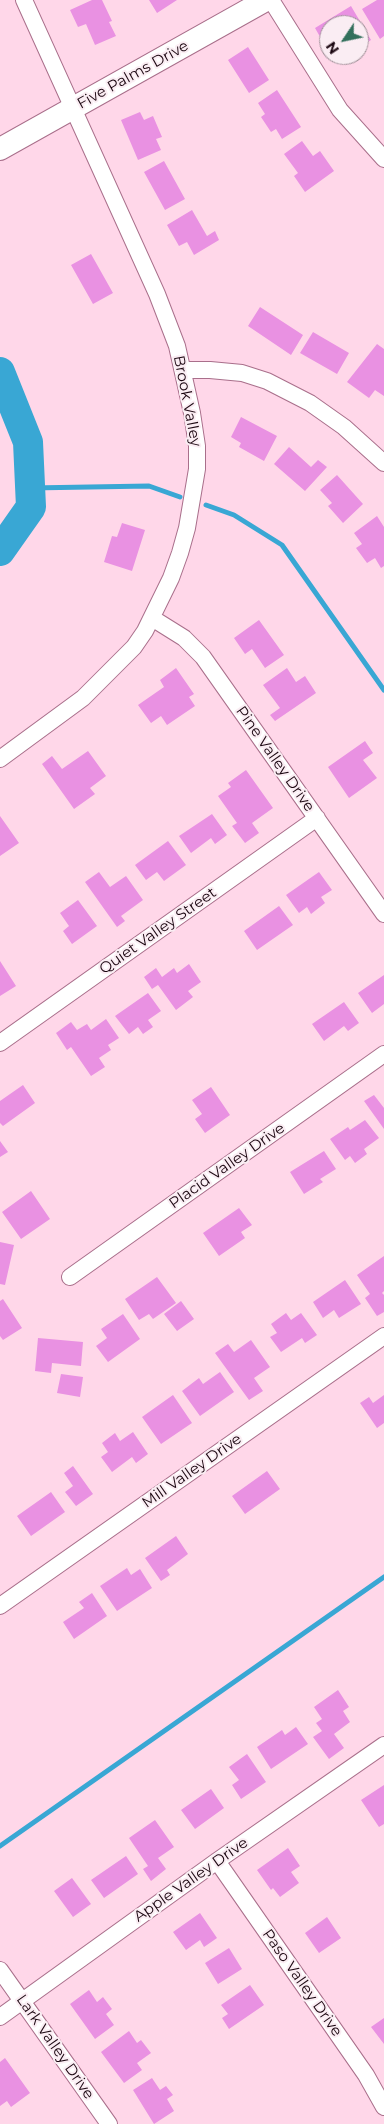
<!DOCTYPE html>
<style>
body{margin:0}
#map{position:relative;width:384px;height:2124px;overflow:hidden;background:#ffd7e9;font-family:Montserrat,sans-serif}
canvas{display:block}
.north{position:absolute;left:319px;top:15px;width:50px;height:50px;box-sizing:border-box;background:#faedf3;border:1px solid #a09098;border-radius:50%;rotate:236deg;font-size:14px;font-weight:700;line-height:20px;text-align:center;color:#19050f}
.north::after{content:'';display:block;margin:auto;width:18px;height:22px;background:#32705c;clip-path:polygon(50% 0,100% 100%,50% 72%,0 100%)}
</style>
<div id="map">
<canvas width="384" height="2124"></canvas>
<div class="north">N</div>
</div>
<script>
const g = document.querySelector('canvas').getContext('2d');
g.lineJoin = 'round';
function toPath(rows) {
  const path = new Path2D();
  for (const r of rows) {
    path.moveTo(r[0], r[1]);
    for (let i = 2; i < r.length; i += 2) path.lineTo(r[i], r[i + 1]);
  }
  return path;
}
function stroke(path, color, width, dash) {
  g.strokeStyle = color;
  g.lineWidth = width;
  g.lineCap = dash ? 'butt' : 'round';
  g.setLineDash(dash || []);
  g.stroke(path);
}
function paint(path, color) {
  g.fillStyle = color;
  g.fill(path, 'evenodd');
}
function label(font, color, halo, rows, align = 'center') {
  g.font = font + ' Montserrat,sans-serif';
  g.lineWidth = 4;
  g.setLineDash([]);
  g.textBaseline = 'middle';
  g.strokeStyle = halo;
  g.fillStyle = color;
  for (const [text, x, y, turn = 0] of rows) {
    g.save();
    g.translate(x, y);
    g.rotate((+turn || 0) * Math.PI / 180);
    g.textAlign = isNaN(turn) ? turn : align;
    if (halo) g.strokeText(text, 0, 0);
    g.fillText(text, 0, 0);
    g.restore();
  }
}
const stream = toPath([
 [30,488,149,486,180,497],
 [206,505,234,515,282,545,384,690],
 [0,1846,384,1577]
]);
const river = toPath([
 [0,372,28,442,31,507,0,551]
]);
const building = toPath([
 [92,0,102,0,112,21,109,22,116,36,95,45,86,24,78,27,70,10],
 [149,0,177,0,157,13],
 [377,0,384,0,384,36,380,39,362,9],
 [351,6,371,40,359,47,359,25,329,25,329,47,327,49,315,28],
 [248,47,269,80,249,93,228,60],
 [277,90,301,127,282,139,276,129,271,132,261,117,265,114,258,103],
 [140,112,144,120,153,116,162,137,156,139,161,150,138,160,121,120],
 [302,141,313,156,320,151,334,171,305,192,294,176,298,173,284,154],
 [164,161,185,199,165,210,144,172],
 [192,210,207,236,215,231,219,240,194,255,187,242,179,246,167,225],
 [91,254,113,293,93,304,71,265],
 [260,307,303,335,291,355,248,326],
 [313,332,349,353,337,374,300,353],
 [377,344,384,349,384,396,375,390,369,398,347,382],
 [241,417,277,436,264,461,239,447,241,443,231,437],
 [289,447,311,467,318,460,327,467,305,491,274,464],
 [337,475,363,504,343,523,328,506,332,503,320,490],
 [377,516,384,527,384,566,381,568,375,558,367,563,356,548,362,544,354,533],
 [122,523,145,530,132,571,104,562,112,536,117,537],
 [259,620,284,655,265,668,252,649,245,654,234,638],
 [176,668,194,694,189,697,195,706,167,725,161,716,151,723,138,705,164,687,160,680],
 [287,668,296,682,305,676,316,693,275,721,270,715,280,708,263,685],
 [365,741,373,753,363,760,377,778,349,798,328,767],
 [88,751,106,776,90,788,95,794,74,809,42,764,52,756,62,769],
 [246,770,273,808,252,823,259,833,245,843,232,826,237,823,218,796,231,787,228,783],
 [212,814,227,835,215,844,211,838,191,853,179,836],
 [0,816,19,843,0,856],
 [168,841,186,865,164,881,157,872,146,880,135,865],
 [99,872,110,887,126,876,143,900,121,916,125,921,117,927,85,882],
 [319,872,332,890,321,897,325,903,311,914,307,907,299,913,286,895],
 [78,900,97,926,72,944,63,931,69,926,60,913],
 [279,906,293,925,257,950,244,931],
 [0,961,16,986,0,996],
 [189,964,201,982,188,991,193,997,176,1010,158,985,152,989,144,977,156,968,162,977,174,968,177,973],
 [384,975,384,1004,372,1013,358,993],
 [148,993,161,1011,148,1020,153,1027,143,1034,138,1027,129,1034,115,1016],
 [344,1002,359,1023,348,1031,344,1026,324,1041,312,1024],
 [106,1019,119,1038,108,1045,111,1050,99,1058,105,1067,91,1076,71,1047,67,1050,56,1033,71,1022,77,1030,87,1024,91,1030],
 [23,1085,35,1103,3,1126,0,1123,0,1101],
 [211,1087,230,1115,205,1133,195,1119,202,1114,192,1100],
 [374,1095,384,1108,384,1129,364,1101],
 [365,1120,379,1138,364,1149,367,1154,355,1163,350,1156,345,1160,330,1139,348,1127,350,1130],
 [0,1141,8,1152,0,1157],
 [324,1151,336,1169,320,1179,323,1182,304,1194,290,1172],
 [31,1191,50,1219,21,1239,2,1212],
 [239,1208,252,1225,241,1232,245,1238,219,1256,203,1233],
 [0,1242,14,1245,5,1285,0,1284],
 [384,1256,384,1291,382,1293,384,1295,384,1312,377,1316,365,1298,370,1294,357,1275],
 [157,1277,176,1303,153,1319,149,1314,139,1320,125,1299],
 [345,1280,361,1304,339,1318,334,1310,323,1318,313,1302],
 [3,1299,22,1328,3,1340,0,1336,0,1301],
 [181,1301,194,1319,177,1331,164,1314],
 [286,1313,291,1320,301,1313,317,1335,305,1343,302,1338,281,1352,270,1337,277,1333,271,1324],
 [123,1314,140,1339,108,1362,96,1346,107,1338,101,1329],
 [38,1338,83,1342,81,1366,52,1363,51,1373,35,1371],
 [251,1340,270,1367,254,1378,263,1391,249,1400,215,1353,228,1344,234,1352],
 [220,1372,234,1392,200,1416,182,1391,199,1378,203,1384],
 [61,1374,83,1377,80,1397,57,1393],
 [173,1395,192,1423,161,1444,142,1417],
 [384,1395,384,1423,377,1428,360,1403,369,1397,373,1403],
 [133,1432,148,1454,136,1463,132,1457,112,1472,101,1457,108,1452,102,1443,115,1433,120,1441],
 [73,1466,93,1494,76,1506,65,1492,73,1486,64,1473],
 [267,1471,280,1489,245,1514,232,1496],
 [51,1492,65,1512,31,1536,17,1516],
 [176,1536,188,1554,167,1570,170,1575,161,1581,145,1558],
 [127,1568,131,1575,140,1569,152,1588,117,1611,100,1586],
 [92,1593,107,1616,74,1639,63,1622,84,1608,79,1602],
 [338,1690,349,1707,343,1711,350,1722,334,1734,344,1748,329,1759,313,1737,322,1731,316,1723,322,1719,314,1707],
 [296,1727,308,1744,271,1769,257,1747,282,1730,285,1735],
 [247,1754,266,1782,241,1799,232,1785,239,1780,229,1767],
 [384,1785,384,1824,379,1827,361,1800],
 [211,1789,224,1808,195,1829,181,1810],
 [155,1820,174,1847,158,1858,166,1869,151,1881,143,1869,148,1866,129,1838],
 [288,1848,300,1866,291,1872,299,1883,280,1897,273,1888,271,1890,257,1870],
 [126,1856,138,1874,104,1898,91,1880],
 [72,1878,91,1904,73,1917,54,1891],
 [200,1913,217,1938,204,1947,200,1940,186,1950,173,1932],
 [327,1917,341,1938,319,1953,305,1933],
 [229,1948,242,1969,218,1984,205,1963],
 [250,1985,264,2005,229,2029,222,2018,228,2014,221,2005],
 [89,1990,97,2002,103,1997,112,2009,106,2014,114,2025,95,2039,70,2004],
 [384,2018,384,2044,371,2027],
 [129,2031,137,2043,141,2040,151,2053,137,2063,142,2070,124,2083,101,2052],
 [5,2058,30,2093,11,2107,7,2101,0,2106,0,2062],
 [152,2078,160,2090,166,2086,173,2095,167,2099,174,2111,154,2124,133,2090]
]);
const street = toPath([
 [271,0,340,110,384,159],
 [183,370,210,370,242,373,267,381,310,403,344,427,384,463],
 [152,618,184,638,203,657,384,914],
 [0,759,83,698,134,647,145,631,171,578,180,553,187,528,197,469,197,446,192,413,177,346,157,294,24,0],
 [0,1043,317,818],
 [70,1277,384,1054],
 [0,1606,384,1336],
 [217,1861,366,2075,384,2107],
 [0,1970,109,2124],
 [0,2017,217,1861,384,1745]
]);
const secondary = toPath([
 [0,149,266,0]
]);
const streetNames = [
 ["Five Palms Drive",133,75,-29],
 ["Brook Valley",187,401,79],
 ["Pine Valley Drive",275,759,55],
 ["Quiet Valley Street",158,931,-35],
 ["Placid Valley Drive",227,1166,-35],
 ["Mill Valley Drive",192,1471,-35],
 ["Apple Valley Drive",191,1880,-35],
 ["Paso Valley Drive",302,1983,55],
 ["Lark Valley Drive",55,2047,55]
];
stroke(stream, '#39a7d4', 5);
stroke(river, '#39a7d4', 30);
paint(building, '#e991e2');
stroke(street, '#a96f8b', 18);
stroke(secondary, '#a96f8b', 24);
stroke(street, '#fff', 16);
stroke(secondary, '#fff', 22);
label('15px', '#19050f', '#faedf3', streetNames);
</script>
